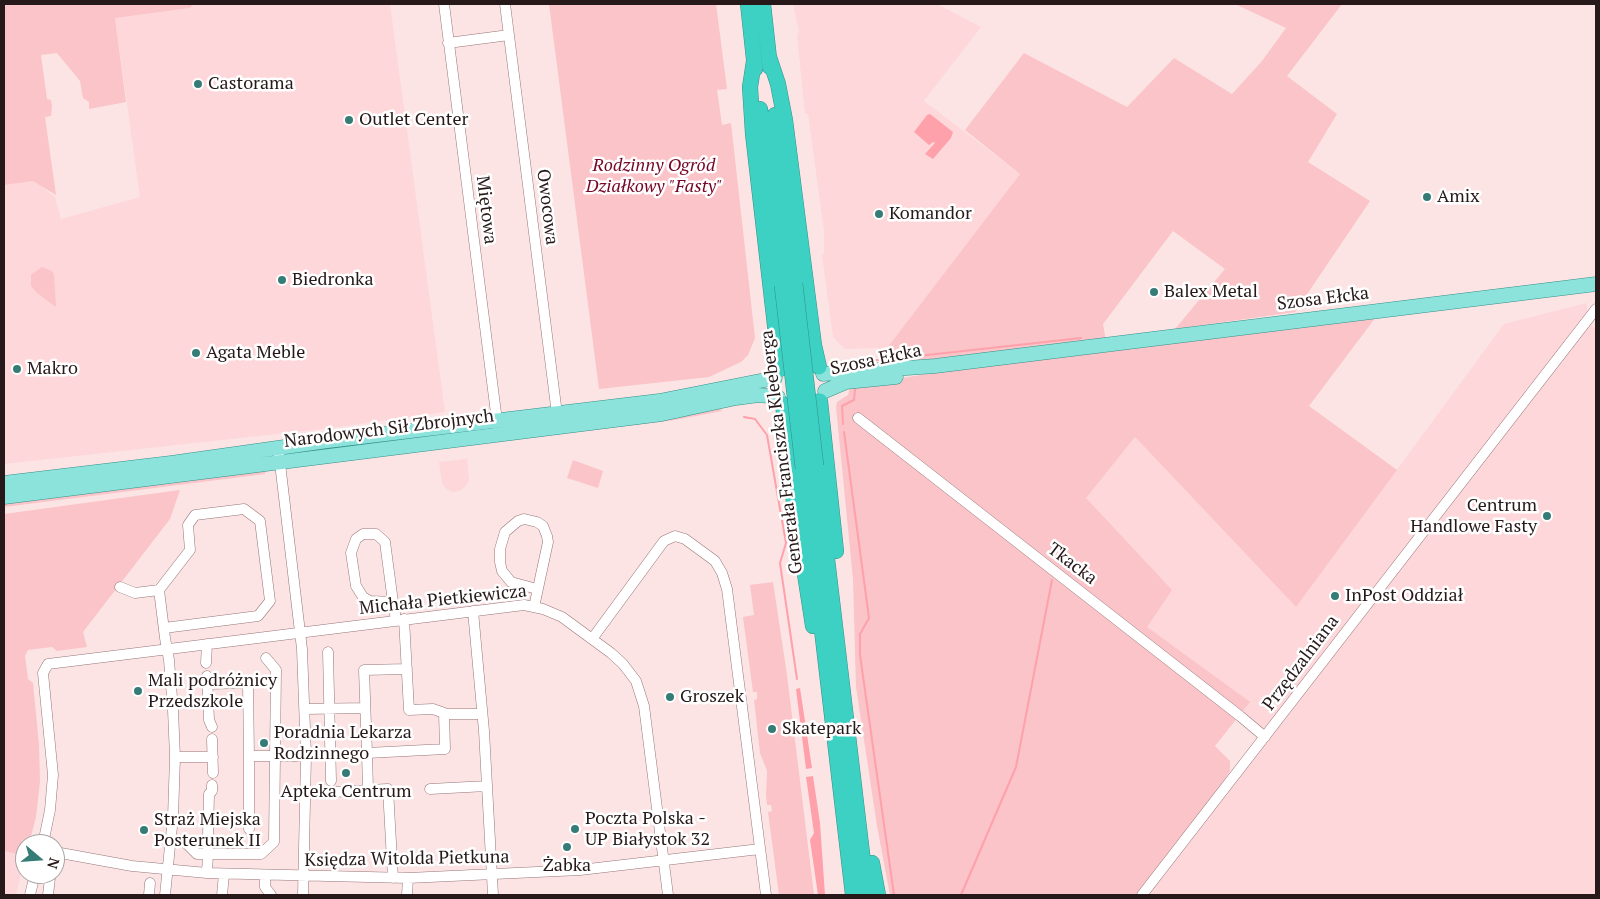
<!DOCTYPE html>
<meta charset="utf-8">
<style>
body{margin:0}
#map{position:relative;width:1600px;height:899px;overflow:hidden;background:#fce4e5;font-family:"PT Serif",serif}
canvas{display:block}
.frame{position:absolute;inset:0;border:5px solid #27191a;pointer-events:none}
.north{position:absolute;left:15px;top:834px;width:50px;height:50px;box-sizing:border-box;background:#fff;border:1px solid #a9a3a3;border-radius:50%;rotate:108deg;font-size:14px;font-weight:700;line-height:20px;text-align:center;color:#27191a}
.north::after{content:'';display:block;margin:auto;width:18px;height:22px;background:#357c76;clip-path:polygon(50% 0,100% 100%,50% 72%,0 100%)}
</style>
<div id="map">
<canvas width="1600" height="899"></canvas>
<div class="frame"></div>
<div class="north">N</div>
</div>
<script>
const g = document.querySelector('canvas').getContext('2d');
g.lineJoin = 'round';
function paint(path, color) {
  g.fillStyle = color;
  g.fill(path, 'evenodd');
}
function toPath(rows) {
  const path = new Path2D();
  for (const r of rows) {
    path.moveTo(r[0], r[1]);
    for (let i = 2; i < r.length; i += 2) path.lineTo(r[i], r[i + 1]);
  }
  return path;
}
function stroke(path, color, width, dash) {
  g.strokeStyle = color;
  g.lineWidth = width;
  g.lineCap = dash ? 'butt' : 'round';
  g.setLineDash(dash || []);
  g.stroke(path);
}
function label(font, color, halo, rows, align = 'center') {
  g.font = font + ' "PT Serif",serif';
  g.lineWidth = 5;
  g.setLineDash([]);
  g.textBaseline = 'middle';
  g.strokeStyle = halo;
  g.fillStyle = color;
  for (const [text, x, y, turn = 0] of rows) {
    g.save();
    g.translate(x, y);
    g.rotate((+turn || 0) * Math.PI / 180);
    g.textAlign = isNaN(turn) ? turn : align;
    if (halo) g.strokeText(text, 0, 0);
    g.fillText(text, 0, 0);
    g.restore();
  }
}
const built = toPath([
 [194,4,390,4,445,412,331,428,4,464,4,185,33,180,55,197,61,219,140,197,115,18,190,8],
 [793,4,937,4,981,27,924,101,1020,174,884,352,878,348,845,349,833,337,822,255,824,253,824,231,808,114,805,114,797,36,799,31],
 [1586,303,1591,325,1596,330,1596,895,1147,895,1268,741,1146,627,1085,498,1135,437,1296,607,1504,324],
 [467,459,469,480,466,486,460,491,453,492,446,489,442,483,439,462],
 [4,851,25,857,16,895,4,895]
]);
const green = toPath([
 [4,4,194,4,190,8,115,18,126,102,89,109,89,102,83,98,80,81,57,53,41,55,47,99,51,100,52,106,51,116,45,117,56,195,33,181,4,185],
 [549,4,716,4,727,89,717,90,722,125,731,123,755,338,748,355,741,362,709,377,599,389],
 [1235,4,1342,4,1287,76,1337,114,1308,162,1370,201,1295,312,1175,329,1225,269,1173,231,1103,324,1106,341,891,364,884,352,1020,174,965,130,1024,53,1127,107,1174,58,1232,94,1262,61,1286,28],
 [42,267,52,271,54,275,56,307,37,293,31,286,31,275],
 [1376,317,1309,406,1397,470,1296,607,1135,437,1086,498,1172,590,1147,627,1250,702,1215,746,1230,761,1230,771,1220,787,1136,895,890,895,877,826,856,687,853,579,836,407,837,402,848,395,850,387,938,372],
 [719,407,722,411,675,420,380,456],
 [573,460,603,471,598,488,567,478],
 [260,471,265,472,265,474,4,507,4,504,58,494,124,486,168,484],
 [180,490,170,519,83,632,87,647,57,651,52,647,28,650,25,656,28,679,33,683,39,745,40,781,36,817,29,844,25,844,25,856,4,851,4,514],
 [773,582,787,675,814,895,779,895,768,812,772,811,771,805,767,805,766,795,767,771,760,753,754,700,757,699,757,692,753,692,743,617,754,615,750,585]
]);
const water = toPath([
 [930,114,953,132,951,138,933,159,925,154,935,143,933,142,929,145,914,132,927,115],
 [800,688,812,768,806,769,796,689],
 [813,776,820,823,825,895,818,895,810,840,814,833,806,777]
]);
const stream = toPath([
 [891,359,1081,338],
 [855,365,855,362,878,360],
 [744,417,755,419,767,435,786,543,780,563,797,679],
 [843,424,842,406,854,400,855,389],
 [844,432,869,618,860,634,860,655,894,895],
 [961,895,1016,767,1052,580]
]);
const minor = toPath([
 [444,4,497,421],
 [505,4,557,414],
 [448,43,509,35],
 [858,418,1240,716,1265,737],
 [279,455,302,649,306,756,303,895],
 [120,587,135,593,159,590],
 [393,602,385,542,376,534,363,534,356,539,351,553,356,586,363,597,370,601,393,602,396,620],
 [534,607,548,542,547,536,543,526,537,522,524,519,518,521,505,532,500,549,500,562,502,571,511,582,537,589],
 [473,611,484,731,493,895],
 [404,619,409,710,433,709,447,714,477,714],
 [164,628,258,616,270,601,260,521,244,509,195,515,188,525,190,550,159,590,165,638,169,660,173,710,175,757,173,817,165,895],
 [592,639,664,541,675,536,685,539,715,561,722,573,727,589,766,895],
 [328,652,331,781],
 [206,663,207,644],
 [407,669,364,670,367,753,445,749,444,713],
 [207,676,209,720,212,727],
 [207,684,248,683,249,756,306,756],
 [305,709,365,708],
 [212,739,213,773],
 [367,753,368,790,388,789,393,878],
 [175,757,213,757],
 [430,789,487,786],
 [335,792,368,790],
 [249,829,249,756],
 [208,835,209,794,212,791,212,785],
 [43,844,50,810,53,775,43,673,48,664,524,605,543,609,562,617,611,653,623,664,636,681,644,706,668,895],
 [187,844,197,854,208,854,208,849],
 [55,852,132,866,207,873,408,878,580,870,760,849],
 [207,873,208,854,261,854,274,842,276,670,266,658],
 [265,876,265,887,271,895],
 [30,895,35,874],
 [48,895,50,878],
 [149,895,150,883],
 [222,895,224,874],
 [407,895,408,878],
 [1142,895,1596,309]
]);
const major = toPath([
 [823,374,935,366,1596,284],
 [825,391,846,382,896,377],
 [4,483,171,463,327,441,659,401,775,378],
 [4,497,662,414,736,398,759,395,778,397]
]);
const highway = toPath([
 [748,4,755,69],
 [763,4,770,67],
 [769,57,778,84,785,120,814,345,819,367],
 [754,61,750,87,753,134,780,369],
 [760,109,782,285],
 [775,115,795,284],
 [820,401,836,551],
 [783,404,794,503,813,626],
 [816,466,867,895],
 [803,468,853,895],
 [872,863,878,895]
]);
const highwayBridge = toPath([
 [795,284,816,466],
 [782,285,803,468]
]);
const markers = [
 [198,84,5,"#357c76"],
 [349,120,5,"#357c76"],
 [1427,197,5,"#357c76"],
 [879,214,5,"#357c76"],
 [282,280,5,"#357c76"],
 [1154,292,5,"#357c76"],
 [196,353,5,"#357c76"],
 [17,369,5,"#357c76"],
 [1547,516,5,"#357c76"],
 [1335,596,5,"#357c76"],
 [138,691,5,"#357c76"],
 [670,697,5,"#357c76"],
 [772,729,5,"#357c76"],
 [264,743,5,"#357c76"],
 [346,773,5,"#357c76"],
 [575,829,5,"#357c76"],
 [144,830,5,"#357c76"],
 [567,847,5,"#357c76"]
];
const poiNames = [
 ["Castorama",208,84],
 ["Outlet Center",359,120],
 ["Amix",1437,197],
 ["Komandor",889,214],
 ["Biedronka",292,280],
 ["Balex Metal",1164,292],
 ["Agata Meble",206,353],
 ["Makro",27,369],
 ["Centrum",1537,506,"right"],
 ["Handlowe Fasty",1537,527,"right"],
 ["InPost Oddział",1345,596],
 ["Mali podróżnicy",148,681],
 ["Przedszkole",148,702],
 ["Groszek",680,697],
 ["Skatepark",782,729],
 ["Poradnia Lekarza",274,733],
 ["Rodzinnego",274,754],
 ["Apteka Centrum",346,792,"center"],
 ["Poczta Polska -",585,819],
 ["UP Białystok 32",585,840],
 ["Straż Miejska",154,820],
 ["Posterunek II",154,841],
 ["Żabka",567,866,"center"]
];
const parkNames = [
 ["Rodzinny Ogród",654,166],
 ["Działkowy \"Fasty\"",654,187]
];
const streetNames = [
 ["Owocowa",547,207,83],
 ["Miętowa",486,210,83],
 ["Szosa Ełcka",1323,299,-7],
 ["Szosa Ełcka",876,360,-12],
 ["Narodowych Sił Zbrojnych",389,429,-7],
 ["Generała Franciszka Kleeberga",782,452,-97],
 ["Tkacka",1072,564,37],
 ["Michała Pietkiewicza",443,600,-6],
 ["Przędzalniana",1301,663,-53],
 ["Księdza Witolda Pietkuna",407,859,-1]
];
paint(built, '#fed7da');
paint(green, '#fac4c8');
paint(water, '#fea1ab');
stroke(stream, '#fea1ab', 2);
stroke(minor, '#977577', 11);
stroke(major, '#359188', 15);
stroke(highway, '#359188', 16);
stroke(minor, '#fff', 10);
stroke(major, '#8be3dc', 14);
stroke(highway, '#3dd1c4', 15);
stroke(highwayBridge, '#359188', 16, []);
stroke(highwayBridge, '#3dd1c4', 15);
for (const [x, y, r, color] of markers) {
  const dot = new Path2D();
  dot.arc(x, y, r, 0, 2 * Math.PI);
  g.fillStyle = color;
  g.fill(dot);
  stroke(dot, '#fff', 2);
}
label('18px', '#27191a', '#fff', poiNames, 'left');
label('italic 18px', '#750627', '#fff', parkNames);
label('18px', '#27191a', '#fff', streetNames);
</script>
